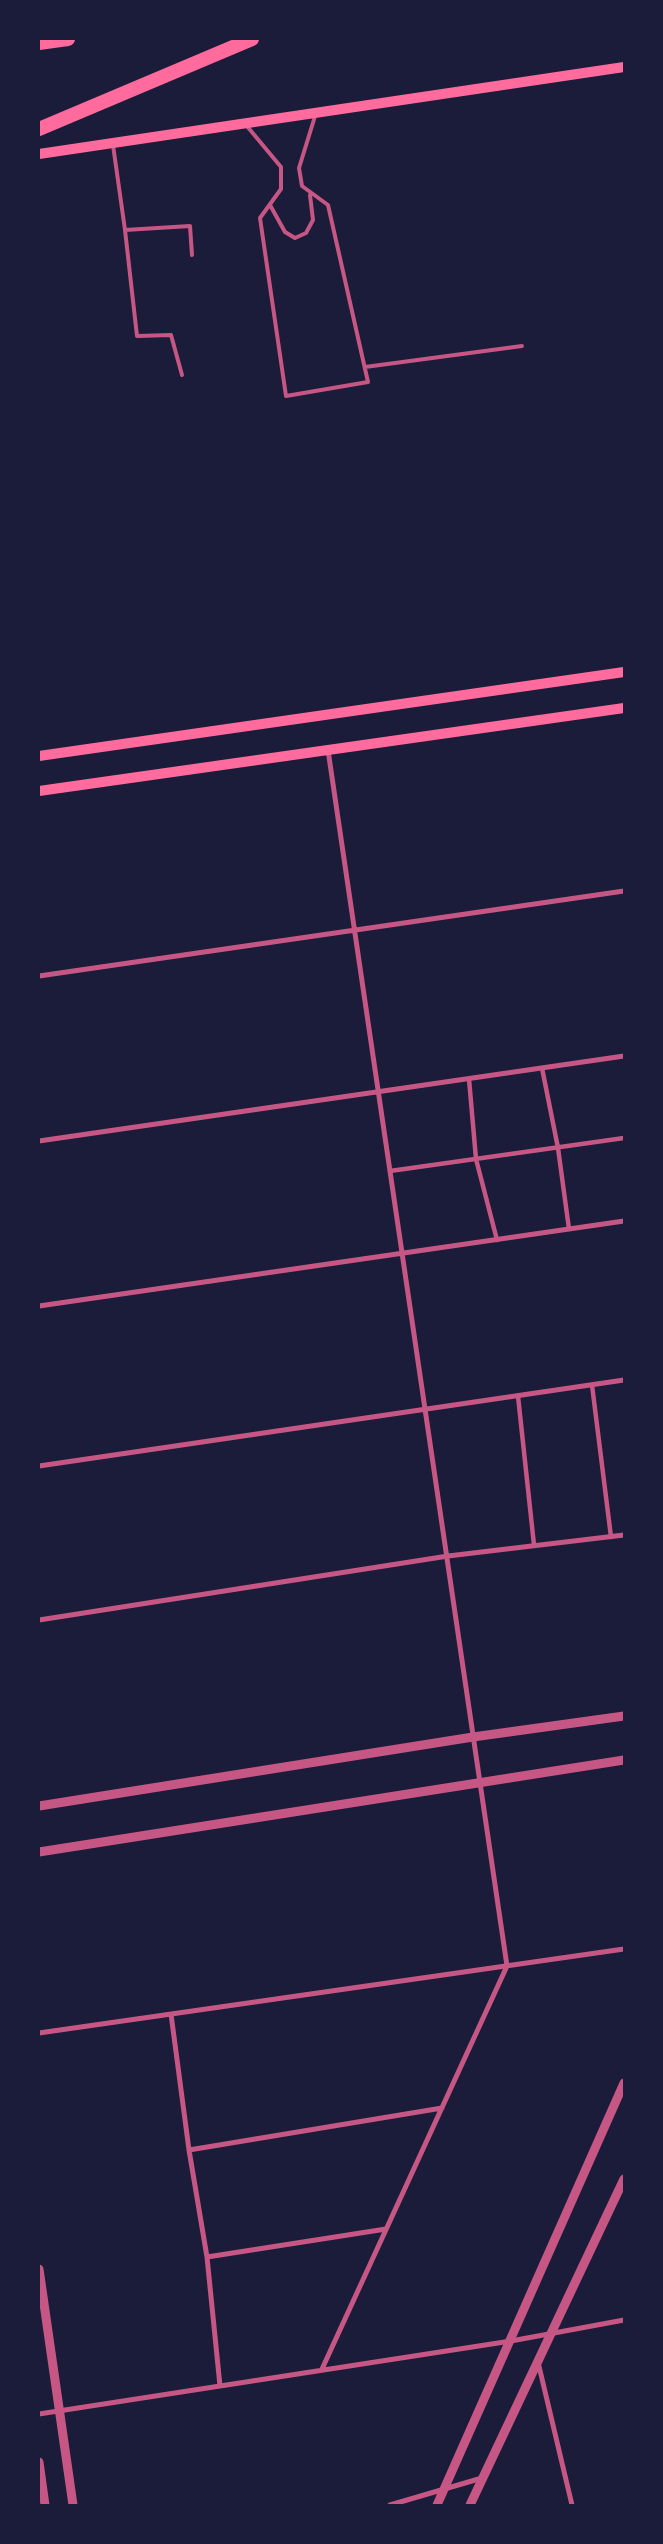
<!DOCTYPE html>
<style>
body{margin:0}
#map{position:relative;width:663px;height:2544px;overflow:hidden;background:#1b1b3a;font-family:"Alegreya Sans",sans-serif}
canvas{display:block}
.frame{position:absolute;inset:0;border:40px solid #1b1b3a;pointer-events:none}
</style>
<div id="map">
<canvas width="663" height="2544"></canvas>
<div class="frame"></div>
</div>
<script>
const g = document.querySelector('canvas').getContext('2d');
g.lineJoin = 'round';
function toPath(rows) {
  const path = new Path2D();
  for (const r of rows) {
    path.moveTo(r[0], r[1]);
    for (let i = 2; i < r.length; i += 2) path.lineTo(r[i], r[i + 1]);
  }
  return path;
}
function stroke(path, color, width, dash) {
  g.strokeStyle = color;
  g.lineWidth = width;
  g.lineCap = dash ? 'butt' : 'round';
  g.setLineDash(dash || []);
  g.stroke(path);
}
const service = toPath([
 [246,125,281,167,281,189,260,218,286,396,368,382,328,205,302,186,299,168,316,113],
 [113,145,125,230,190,226,192,255],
 [270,205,285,232,295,238,306,233,313,220,310,195],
 [125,230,137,336,171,335,182,375],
 [365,367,522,346]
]);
const pedestrian = toPath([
 [542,1068,558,1148,569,1229],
 [469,1079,476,1159,497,1240],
 [390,1171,624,1138],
 [592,1385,611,1537],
 [518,1396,534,1545]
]);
const minor = toPath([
 [39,976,624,891],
 [39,1141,624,1056],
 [39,1306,624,1221],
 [39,1466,624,1380],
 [39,1620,448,1556,624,1535],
 [171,2014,189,2150,207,2257,220,2386],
 [39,2033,624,1949],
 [189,2150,442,2108],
 [207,2257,386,2229],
 [538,2362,572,2505],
 [322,2369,507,1966,328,750],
 [39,2414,511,2341,624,2320],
 [390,2505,482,2478]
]);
const tertiary = toPath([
 [39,1806,473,1737,624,1716],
 [39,1852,624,1760],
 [39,2269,73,2505],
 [39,2462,45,2505],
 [437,2505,624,2083],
 [470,2505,624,2179]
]);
const secondary = toPath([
 [39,154,624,67],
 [39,756,624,672],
 [39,791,624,708]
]);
const trunk = toPath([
 [39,43,68,39],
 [39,129,252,39]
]);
stroke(service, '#c65784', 4);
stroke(pedestrian, '#c65784', 4.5);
stroke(minor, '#c65784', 5);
stroke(tertiary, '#c65784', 9);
stroke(secondary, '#ff6b9d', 10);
stroke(trunk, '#ff6b9d', 14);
</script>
